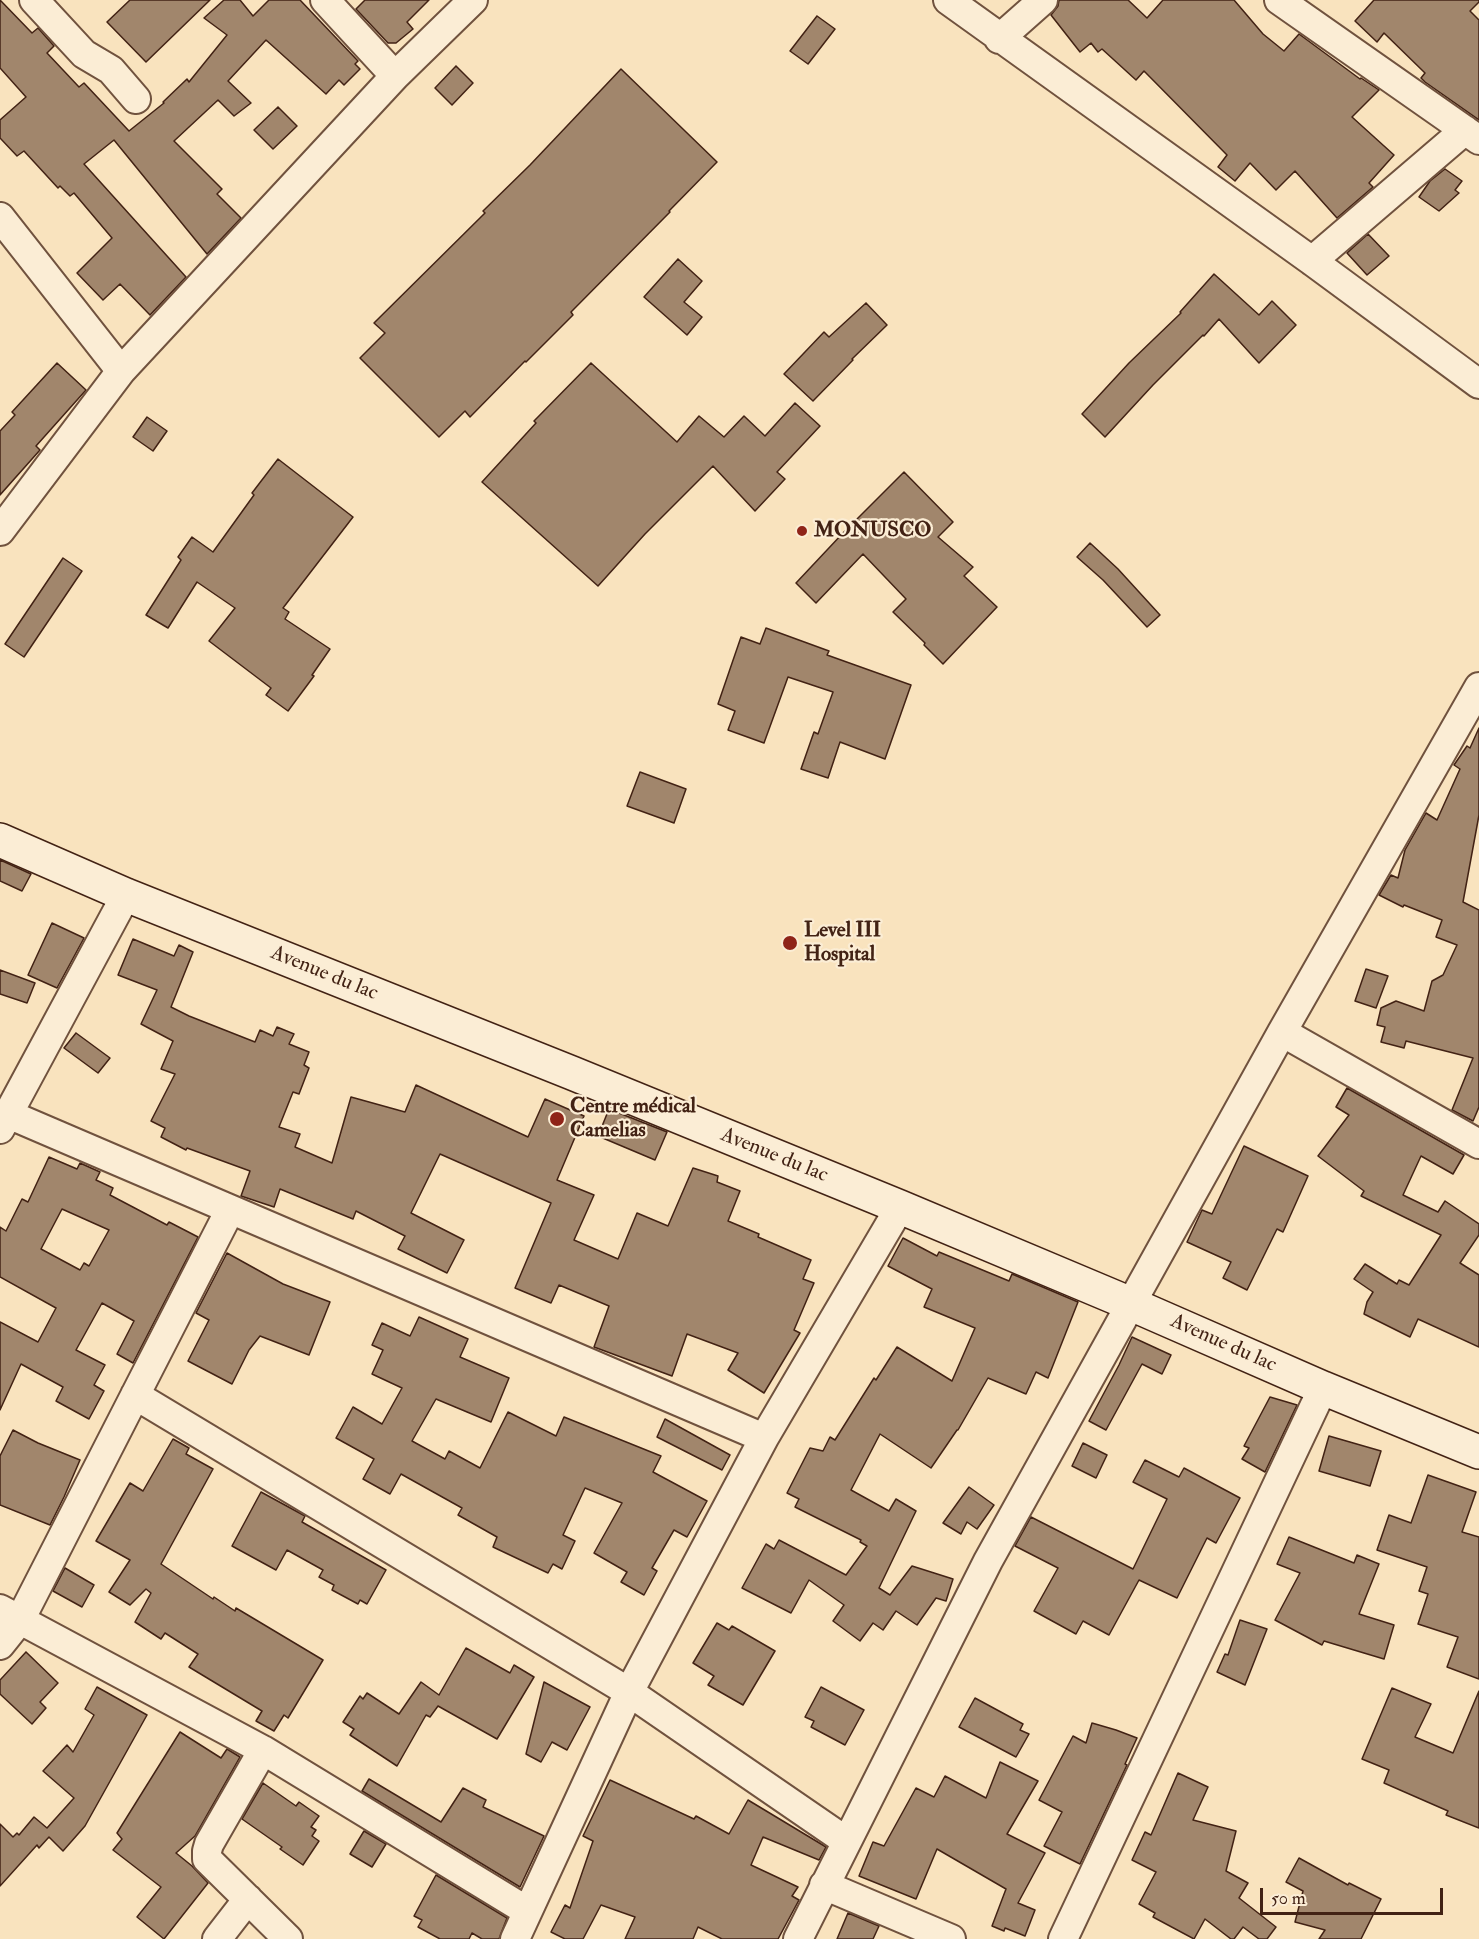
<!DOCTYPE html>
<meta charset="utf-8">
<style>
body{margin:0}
#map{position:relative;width:1479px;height:1939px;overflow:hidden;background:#f9e3be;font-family:"IM FELL Double Pica",serif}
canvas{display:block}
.scale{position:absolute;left:1260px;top:1888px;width:183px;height:27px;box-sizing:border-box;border:3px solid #422214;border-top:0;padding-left:8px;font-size:18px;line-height:21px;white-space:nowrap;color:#422214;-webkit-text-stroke:4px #fbedd5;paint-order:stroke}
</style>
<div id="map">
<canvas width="1479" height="1939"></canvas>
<div class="scale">50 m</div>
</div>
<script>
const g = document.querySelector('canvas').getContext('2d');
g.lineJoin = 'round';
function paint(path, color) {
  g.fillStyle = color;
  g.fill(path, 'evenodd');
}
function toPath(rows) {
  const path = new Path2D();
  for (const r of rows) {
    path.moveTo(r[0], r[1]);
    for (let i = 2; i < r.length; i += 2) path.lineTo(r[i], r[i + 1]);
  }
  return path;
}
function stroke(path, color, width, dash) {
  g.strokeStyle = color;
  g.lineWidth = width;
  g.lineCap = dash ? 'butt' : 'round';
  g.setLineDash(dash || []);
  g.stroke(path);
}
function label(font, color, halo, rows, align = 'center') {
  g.font = font + ' "IM FELL Double Pica",serif';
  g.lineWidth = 4.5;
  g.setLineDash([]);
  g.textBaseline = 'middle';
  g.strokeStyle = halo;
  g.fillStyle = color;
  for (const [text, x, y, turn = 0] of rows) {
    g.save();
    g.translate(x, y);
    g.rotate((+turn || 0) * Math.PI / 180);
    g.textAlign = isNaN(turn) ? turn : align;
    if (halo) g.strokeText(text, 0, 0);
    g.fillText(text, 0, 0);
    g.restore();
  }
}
const building = toPath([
 [0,0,32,33,38,28,54,46,47,53,79,87,84,83,129,131,164,103,163,102,187,79,189,82,227,35,204,18,224,0,240,0,253,16,269,0,300,0,358,61,355,64,360,69,344,85,339,80,326,94,266,40,228,81,251,103,234,116,218,100,174,141,222,189,217,194,241,218,207,254,114,140,84,164,186,277,150,315,120,284,103,300,77,273,112,238,74,193,70,196,60,186,58,188,24,151,17,156,0,138,0,120,26,97,0,68,0,0],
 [130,0,210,0,146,62,107,22,130,0],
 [365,0,429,0,407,22,413,29,396,43,388,43,356,9,365,0],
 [1059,0,1128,0,1147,18,1163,0,1234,0,1263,34,1284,51,1299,34,1360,79,1361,78,1379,90,1352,117,1394,155,1369,183,1373,187,1337,218,1295,171,1276,190,1250,163,1235,181,1218,167,1227,155,1144,71,1136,80,1102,49,1098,52,1091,43,1080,52,1051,15,1058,6,1059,0],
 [1374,0,1479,0,1479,2,1470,11,1479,20,1479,120,1425,82,1421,78,1425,73,1384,33,1377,42,1355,21,1374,0],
 [817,16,835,29,808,64,790,51,817,16],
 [456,66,473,83,452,105,435,88,456,66],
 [621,69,717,162,669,211,670,212,571,312,573,315,526,362,525,361,470,417,465,411,439,437,360,358,385,333,374,323,485,213,483,211,530,165,621,69],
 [278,107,297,126,273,149,254,130,278,107],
 [1445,169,1462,181,1455,190,1459,193,1439,211,1419,197,1430,181,1445,169],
 [1368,234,1389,256,1367,275,1347,253,1368,234],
 [678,259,702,281,684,302,702,317,687,335,644,297,678,259],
 [1214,274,1259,315,1272,301,1296,325,1259,363,1219,319,1204,336,1203,335,1153,385,1105,437,1082,414,1129,363,1181,313,1180,312,1214,274],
 [866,303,887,325,852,359,853,360,813,401,784,374,824,332,829,337,866,303],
 [57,363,86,390,36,446,40,450,0,495,0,431,15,415,12,412,57,363],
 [591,363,677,442,699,416,724,437,744,416,765,436,795,403,820,426,777,472,785,479,755,511,713,466,645,534,598,586,482,482,536,423,534,421,591,363],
 [147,417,167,431,153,451,133,437,147,417],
 [278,459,353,517,283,608,289,612,285,619,330,649,312,675,314,676,288,711,266,695,271,688,209,641,235,608,197,582,168,628,146,615,181,560,178,557,192,537,213,552,254,495,252,493,278,459],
 [904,472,953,522,938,537,973,567,964,576,997,607,943,664,924,645,925,643,893,612,906,599,863,554,816,603,796,583,843,533,904,472],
 [1090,543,1118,569,1160,615,1147,627,1103,580,1077,557,1090,543],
 [63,558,82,571,24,657,5,644,63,558],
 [766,628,829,651,827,655,911,685,885,759,840,742,828,778,801,769,814,732,818,734,833,692,788,677,764,743,728,730,735,711,718,704,741,637,760,644,766,628],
 [1479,728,1479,815,1463,902,1479,910,1479,1107,1473,1121,1452,1110,1473,1058,1406,1041,1404,1048,1381,1042,1385,1027,1377,1025,1381,1008,1396,1001,1424,1011,1432,981,1443,975,1457,945,1436,937,1442,920,1404,905,1403,907,1379,895,1391,875,1398,878,1405,850,1426,813,1437,820,1460,769,1454,765,1467,746,1470,748,1479,728],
 [640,772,686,789,674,823,627,806,640,772],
 [0,860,31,874,22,891,0,881,0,860],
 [52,923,84,938,57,988,28,975,52,923],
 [133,939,174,956,179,945,193,952,171,1007,189,1016,255,1042,260,1030,273,1036,277,1027,294,1034,289,1044,309,1052,304,1065,309,1068,299,1094,293,1092,279,1127,300,1134,295,1147,332,1163,351,1097,405,1112,416,1085,528,1137,545,1099,584,1116,557,1180,594,1195,574,1240,618,1259,637,1213,668,1226,693,1168,718,1176,717,1182,740,1191,728,1221,759,1234,758,1237,811,1260,803,1279,814,1283,794,1330,800,1333,764,1393,728,1370,738,1353,687,1334,672,1376,594,1347,609,1306,559,1285,551,1303,515,1288,551,1203,440,1154,411,1213,464,1240,447,1273,398,1249,405,1236,356,1211,353,1219,280,1189,274,1207,241,1196,250,1171,187,1148,186,1150,161,1137,165,1128,151,1121,175,1074,161,1069,173,1041,141,1024,157,990,118,975,133,939],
 [1366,969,1388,976,1376,1008,1355,1001,1366,969],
 [0,970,35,983,27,1003,0,994,0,970],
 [76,1033,110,1058,98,1073,64,1048,76,1033],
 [1347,1088,1464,1155,1453,1174,1421,1156,1403,1195,1438,1212,1445,1201,1479,1224,1479,1235,1460,1263,1479,1275,1479,1347,1418,1319,1410,1337,1364,1314,1367,1302,1373,1292,1354,1279,1365,1264,1397,1284,1399,1280,1409,1285,1441,1235,1361,1196,1364,1191,1318,1156,1349,1115,1336,1107,1347,1088],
 [609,1109,667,1132,655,1160,598,1136,609,1109],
 [1244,1146,1308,1176,1283,1232,1277,1229,1247,1290,1223,1278,1231,1262,1187,1242,1202,1210,1212,1214,1244,1146],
 [49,1157,77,1169,80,1163,100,1172,96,1180,113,1188,110,1195,167,1225,169,1222,198,1237,133,1363,117,1354,134,1321,102,1303,76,1350,105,1365,94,1385,104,1391,89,1419,56,1401,63,1387,21,1364,0,1410,0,1322,38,1342,56,1308,0,1277,0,1227,6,1231,22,1199,28,1202,49,1157],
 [62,1209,109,1230,89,1266,84,1263,80,1270,41,1249,62,1209],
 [903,1238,937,1256,939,1252,1009,1281,1012,1274,1078,1302,1048,1378,1036,1372,1026,1394,988,1378,958,1430,957,1430,931,1468,880,1434,851,1490,889,1511,896,1499,916,1511,879,1588,890,1595,912,1566,953,1579,946,1601,936,1598,917,1625,896,1611,883,1630,873,1623,860,1641,833,1621,844,1605,809,1580,791,1613,742,1588,766,1544,774,1549,779,1540,846,1575,867,1546,860,1542,861,1540,795,1507,799,1499,787,1493,810,1448,823,1451,830,1437,835,1440,874,1378,876,1380,897,1347,952,1381,975,1328,924,1307,932,1289,888,1266,903,1238],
 [227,1253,283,1284,330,1302,309,1355,260,1336,249,1350,232,1384,188,1361,209,1320,196,1313,227,1253],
 [419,1317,468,1339,460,1357,509,1378,491,1422,436,1399,412,1441,445,1459,449,1451,480,1468,508,1412,556,1436,564,1417,661,1456,653,1472,707,1501,687,1537,674,1530,652,1568,657,1571,644,1595,621,1582,627,1572,594,1553,622,1503,585,1488,563,1535,575,1541,562,1569,553,1564,548,1573,493,1547,497,1537,458,1515,462,1508,401,1474,390,1494,363,1479,374,1459,336,1438,353,1407,382,1424,402,1388,372,1374,383,1350,372,1345,382,1323,410,1336,419,1317],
 [1132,1337,1171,1355,1162,1374,1142,1364,1106,1430,1089,1421,1119,1365,1132,1337],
 [1270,1397,1297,1405,1265,1472,1242,1459,1249,1448,1244,1446,1270,1397],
 [665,1419,730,1455,722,1470,657,1437,665,1419],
 [13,1430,38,1443,80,1460,64,1497,50,1525,0,1505,0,1456,13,1430],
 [1329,1436,1381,1451,1370,1486,1319,1471,1329,1436],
 [173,1439,189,1448,186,1454,213,1469,161,1564,213,1599,214,1597,235,1611,236,1608,323,1660,288,1718,284,1715,274,1731,256,1721,262,1711,189,1667,198,1654,165,1633,161,1639,135,1622,151,1593,146,1589,130,1605,109,1592,130,1560,96,1541,130,1483,143,1491,173,1439],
 [1083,1443,1107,1455,1096,1478,1072,1466,1083,1443],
 [1145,1460,1179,1477,1184,1468,1240,1498,1216,1543,1207,1538,1177,1598,1139,1580,1109,1635,1083,1621,1076,1634,1034,1611,1058,1568,1015,1546,1031,1517,1133,1569,1167,1499,1133,1482,1145,1460],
 [1428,1475,1476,1492,1462,1532,1479,1537,1479,1679,1447,1667,1458,1637,1418,1624,1428,1594,1419,1591,1427,1567,1377,1550,1389,1515,1411,1523,1428,1475],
 [969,1487,994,1505,977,1529,967,1522,961,1534,943,1523,969,1487],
 [261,1492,305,1516,302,1522,386,1570,367,1604,360,1600,358,1604,332,1590,334,1585,319,1577,323,1570,287,1550,276,1570,232,1546,261,1492],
 [1289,1537,1354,1563,1357,1555,1379,1564,1359,1614,1394,1625,1384,1659,1324,1641,1322,1645,1275,1620,1300,1573,1277,1564,1289,1537],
 [65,1568,94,1585,82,1607,53,1591,65,1568],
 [1240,1620,1267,1629,1245,1685,1217,1672,1225,1654,1228,1655,1240,1620],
 [717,1623,729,1630,732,1626,775,1651,743,1705,708,1685,714,1676,693,1663,717,1623],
 [466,1648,510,1673,514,1665,534,1677,497,1739,438,1706,430,1717,426,1715,397,1766,350,1735,354,1729,343,1722,360,1696,363,1699,367,1693,399,1714,421,1682,439,1695,466,1648],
 [26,1652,58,1683,40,1702,46,1708,32,1724,0,1694,0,1680,26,1652],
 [544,1682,590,1707,567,1750,552,1742,541,1762,526,1754,544,1682],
 [97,1687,147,1715,85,1826,63,1851,49,1837,39,1848,37,1845,0,1886,0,1824,13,1837,17,1833,19,1835,34,1817,47,1828,74,1798,43,1771,67,1745,73,1752,94,1715,85,1709,97,1687],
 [821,1687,864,1710,845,1745,811,1727,814,1721,805,1717,821,1687],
 [1392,1688,1431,1704,1415,1737,1453,1753,1479,1691,1479,1828,1446,1815,1448,1811,1384,1783,1389,1770,1362,1759,1392,1688],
 [975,1698,1023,1724,1020,1730,1029,1734,1016,1757,959,1727,975,1698],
 [1092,1723,1116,1730,1137,1738,1125,1764,1127,1765,1080,1864,1044,1846,1062,1812,1039,1800,1073,1736,1086,1743,1092,1723],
 [180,1732,221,1758,227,1749,240,1757,195,1836,176,1853,192,1866,208,1883,164,1939,137,1917,161,1887,113,1850,122,1839,117,1833,180,1732],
 [1000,1762,1038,1781,1007,1834,1045,1853,1018,1903,1035,1910,1025,1936,1005,1928,1004,1931,992,1926,1006,1889,937,1849,916,1899,859,1876,873,1842,884,1846,916,1788,934,1797,945,1776,986,1798,1000,1762],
 [1178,1773,1208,1787,1193,1820,1236,1831,1226,1871,1248,1883,1239,1898,1276,1927,1267,1939,1259,1939,1243,1927,1234,1939,1231,1939,1205,1919,1194,1939,1153,1917,1155,1913,1139,1904,1156,1872,1132,1860,1145,1832,1151,1835,1178,1773],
 [369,1779,441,1822,463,1788,486,1800,483,1807,544,1836,520,1887,362,1791,369,1779],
 [610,1780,694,1819,696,1816,729,1834,748,1800,826,1847,819,1860,763,1837,751,1865,798,1887,792,1896,799,1900,778,1939,722,1939,698,1927,693,1939,625,1939,635,1917,601,1905,583,1939,565,1939,551,1932,565,1905,570,1908,593,1841,583,1836,610,1780],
 [263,1783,296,1806,299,1802,319,1816,311,1827,316,1830,312,1836,319,1841,303,1865,280,1849,282,1847,242,1819,263,1783],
 [364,1831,386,1844,372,1867,350,1854,364,1831],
 [1299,1858,1348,1885,1349,1883,1381,1899,1361,1939,1319,1939,1325,1930,1295,1922,1303,1891,1286,1882,1299,1858],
 [436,1875,507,1918,499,1939,482,1939,472,1933,469,1939,440,1939,418,1927,422,1920,414,1916,436,1875],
 [848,1913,879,1926,873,1939,837,1939,848,1913]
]);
const street = toPath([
 [34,0,84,54,111,70,136,99],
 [325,0,395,76],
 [948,0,1312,261,1479,384],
 [1279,0,1479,140],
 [999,39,1043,0],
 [0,217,121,371],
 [1312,261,1465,130],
 [0,531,121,371,395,76,473,0],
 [1282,1032,1479,1144],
 [8,1114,764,1438],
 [0,1129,126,895],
 [135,1395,629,1692,846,1841],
 [0,1609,263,1750,527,1911],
 [0,1645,20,1620,230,1210],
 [263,1750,209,1844,207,1851,207,1859,288,1939],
 [824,1885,951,1939],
 [217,1939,248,1899],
 [515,1939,629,1692,764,1438,900,1207],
 [798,1939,988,1561,1282,1032,1479,687],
 [1063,1939,1323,1388]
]);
const secondary = toPath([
 [0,840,126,895,572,1073,900,1207,1131,1304,1323,1388,1479,1452]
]);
const markers = [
 [802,531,6,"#8f2418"],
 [790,943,8,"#8f2418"],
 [557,1119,8,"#8f2418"]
];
const poiNames = [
 ["MONUSCO",814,531],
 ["Level III",804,931],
 ["Hospital",804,955],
 ["Centre médical",570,1107],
 ["Camelias",570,1131]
];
const streetNames = [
 ["Avenue du lac",324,974,22],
 ["Avenue du lac",774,1156,22],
 ["Avenue du lac",1223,1344,24]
];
paint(building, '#a1866c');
stroke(building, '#422214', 1.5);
stroke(street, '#70523e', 32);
stroke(secondary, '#422214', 36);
stroke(street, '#fbedd5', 28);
stroke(secondary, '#fbedd5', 33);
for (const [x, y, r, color] of markers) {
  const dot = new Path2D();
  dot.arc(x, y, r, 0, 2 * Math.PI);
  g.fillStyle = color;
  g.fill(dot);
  stroke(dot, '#fbedd5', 2);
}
label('bold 21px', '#422214', '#fbedd5', poiNames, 'left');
label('21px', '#422214', '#fbedd5', streetNames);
</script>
